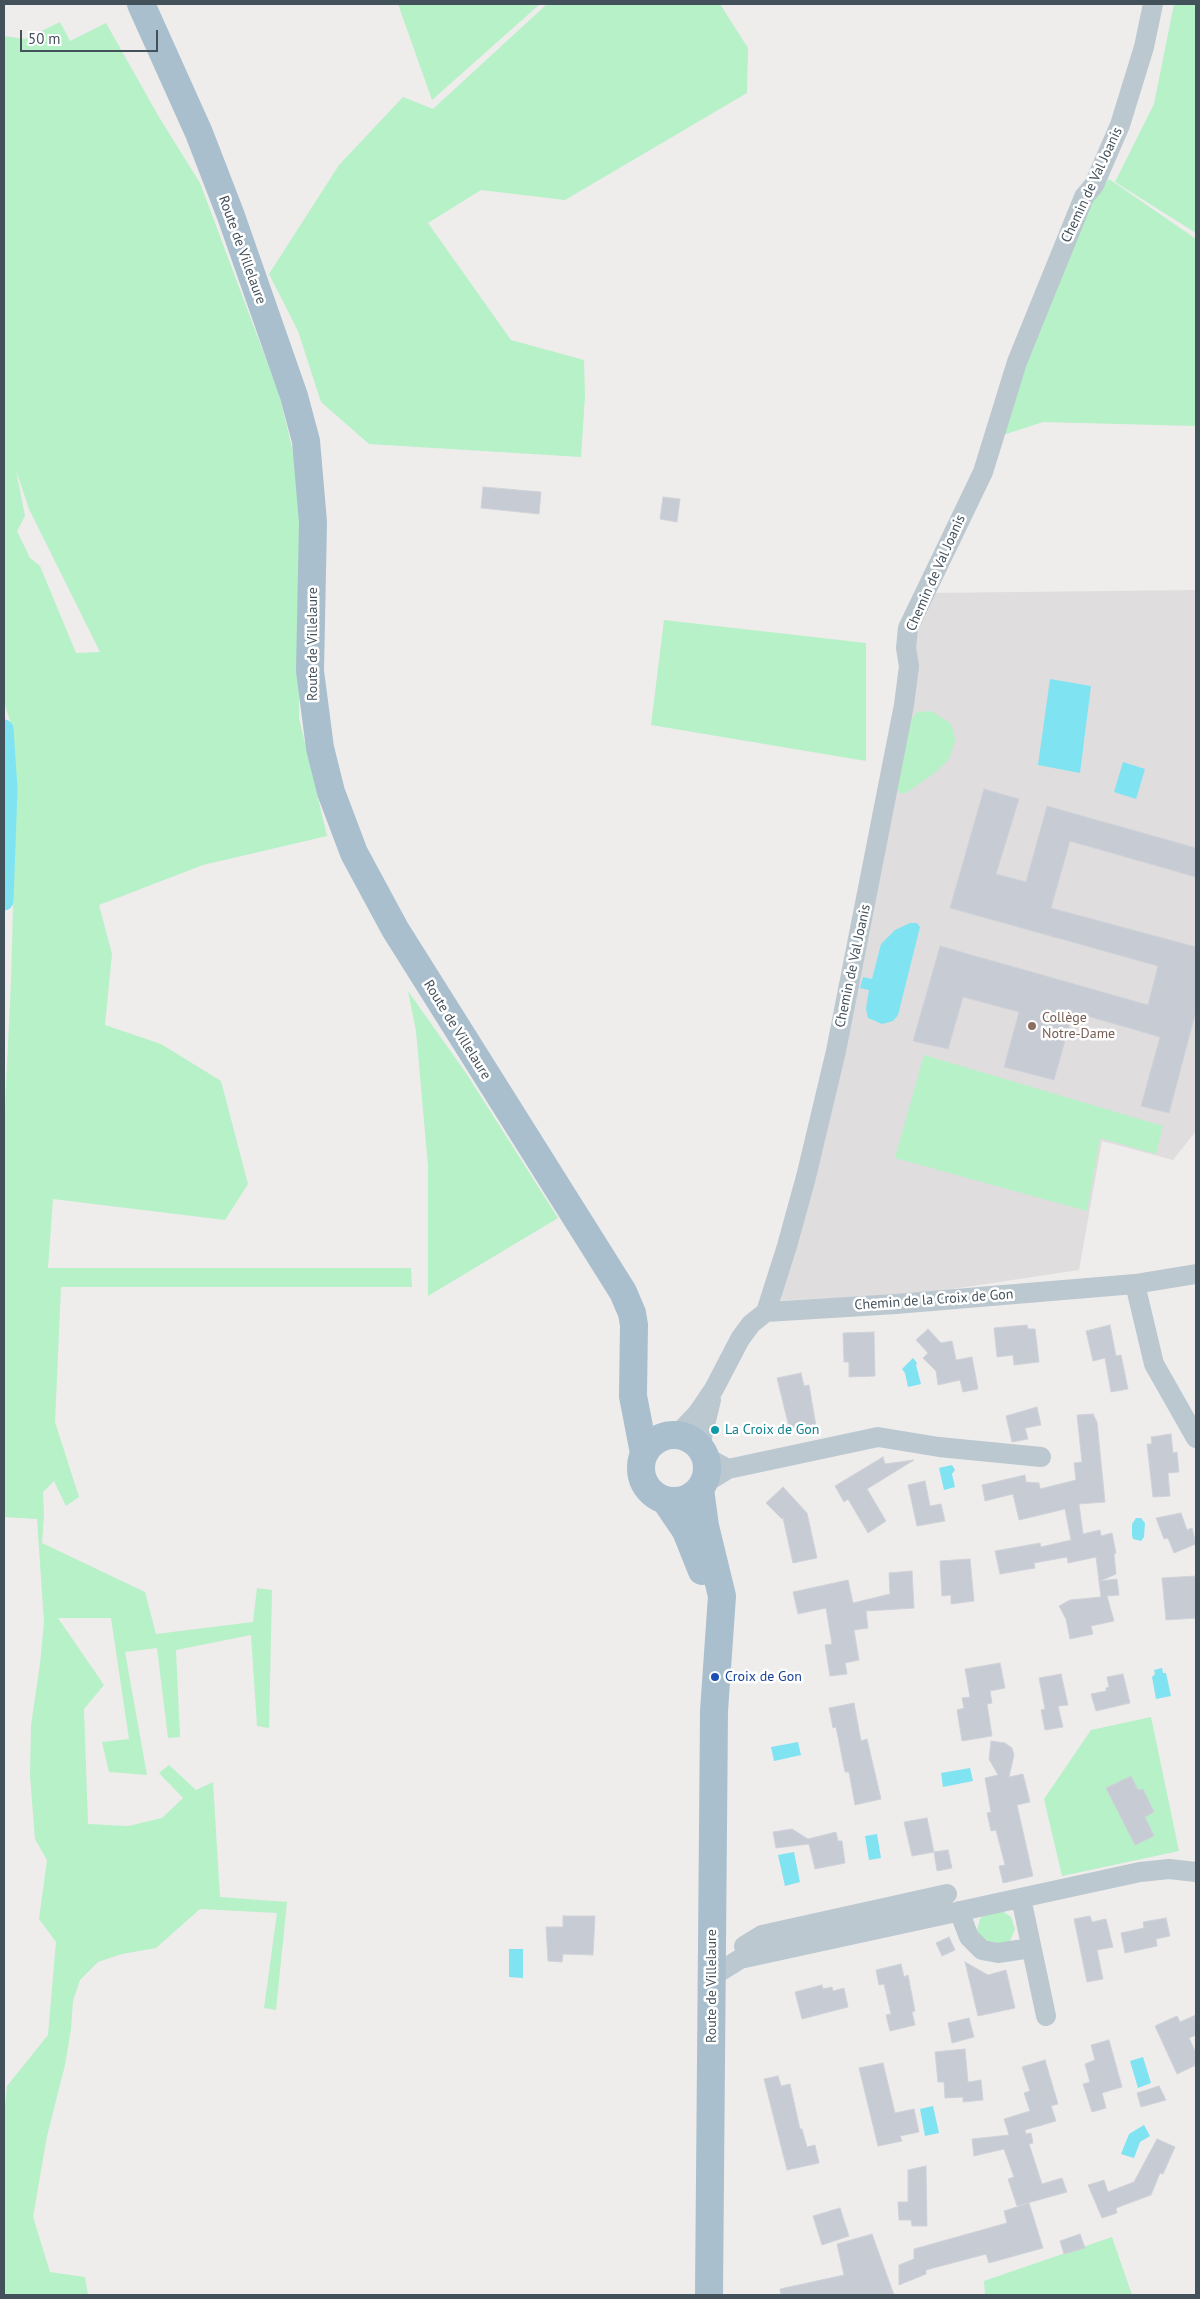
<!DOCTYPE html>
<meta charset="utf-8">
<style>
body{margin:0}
#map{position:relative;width:1200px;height:2299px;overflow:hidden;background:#efecec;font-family:"PT Sans",sans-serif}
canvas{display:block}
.frame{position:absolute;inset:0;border:5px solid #43515b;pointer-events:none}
.scale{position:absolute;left:20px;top:30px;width:138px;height:22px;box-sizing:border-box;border:2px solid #43515b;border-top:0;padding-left:6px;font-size:15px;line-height:18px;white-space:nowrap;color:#43515b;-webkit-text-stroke:4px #fff;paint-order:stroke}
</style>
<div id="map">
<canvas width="1200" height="2299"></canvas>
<div class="frame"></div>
<div class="scale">50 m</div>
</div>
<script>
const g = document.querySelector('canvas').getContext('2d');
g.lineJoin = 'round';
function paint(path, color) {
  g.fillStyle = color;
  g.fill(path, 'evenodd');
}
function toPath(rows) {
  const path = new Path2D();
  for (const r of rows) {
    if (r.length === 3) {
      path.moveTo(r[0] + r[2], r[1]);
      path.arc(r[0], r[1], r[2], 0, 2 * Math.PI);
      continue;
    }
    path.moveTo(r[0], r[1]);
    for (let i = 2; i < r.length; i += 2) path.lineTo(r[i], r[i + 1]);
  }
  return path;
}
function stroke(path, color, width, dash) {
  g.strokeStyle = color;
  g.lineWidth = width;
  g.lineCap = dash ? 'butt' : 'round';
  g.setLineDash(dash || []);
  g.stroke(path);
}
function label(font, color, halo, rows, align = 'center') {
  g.font = font + ' "PT Sans",sans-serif';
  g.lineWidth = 5;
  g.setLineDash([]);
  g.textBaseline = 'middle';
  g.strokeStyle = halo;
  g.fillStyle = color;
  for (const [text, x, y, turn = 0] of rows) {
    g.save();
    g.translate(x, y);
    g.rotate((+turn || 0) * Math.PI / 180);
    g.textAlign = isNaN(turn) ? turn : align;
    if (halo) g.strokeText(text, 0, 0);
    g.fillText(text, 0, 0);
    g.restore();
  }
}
const education = toPath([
 [1196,590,1196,1131,1173,1160,1102,1141,1079,1270,919,1294,770,1301,825,1082,910,638,929,593]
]);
const green = toPath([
 [398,4,540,4,432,100],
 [547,4,720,4,748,48,747,93,565,200,481,190,428,223,511,340,584,360,585,396,581,457,369,444,321,402,298,331,269,274,339,165,403,97,433,109],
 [1174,4,1196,4,1196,233,1115,182,1154,104],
 [60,22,70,41,106,23,159,117,200,183,279,394,301,485,299,718,327,836,203,865,99,905,112,954,105,1025,161,1044,221,1081,248,1184,225,1220,53,1199,48,1268,411,1268,412,1287,61,1287,55,1422,79,1497,66,1506,54,1481,43,1492,44,1515,42,1543,145,1592,156,1634,253,1622,257,1588,272,1590,269,1728,257,1726,251,1635,176,1650,180,1737,168,1738,157,1648,125,1652,147,1775,109,1772,102,1742,129,1739,111,1618,58,1618,104,1685,84,1709,88,1824,128,1826,162,1818,183,1798,159,1773,169,1765,196,1790,213,1782,220,1897,287,1902,276,2010,264,2008,277,1913,200,1909,156,1948,122,1954,98,1962,80,1980,73,2001,71,2029,65,2065,47,2136,33,2217,50,2272,85,2277,88,2295,4,2295,4,2116,7,2086,48,2035,56,1942,39,1919,47,1860,35,1839,30,1776,31,1725,40,1664,44,1622,37,1519,4,1517,4,1127,11,982,15,836,14,761,11,724,4,702,4,36,25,39],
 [16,470,29,509,100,652,76,653,40,566,30,558,17,531,25,516],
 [1109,179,1196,239,1196,426,1043,422,1000,436,1036,320,1092,197],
 [664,620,866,643,866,761,651,725],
 [931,711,950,723,954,732,955,741,949,759,936,772,906,793,900,793,897,787,910,721,917,712],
 [408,991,466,1073,558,1218,428,1296,428,1166,416,1031],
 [924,1055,1163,1126,1156,1154,1100,1138,1087,1211,895,1158],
 [1151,1717,1179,1851,1062,1876,1044,1799,1091,1730],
 [1001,1910,1011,1917,1015,1929,1010,1941,999,1947,979,1937,977,1930,980,1919,984,1914],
 [1112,2237,1132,2295,985,2295,984,2281]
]);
const water = toPath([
 [1050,679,1091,686,1080,773,1038,765],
 [1123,762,1145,769,1136,799,1114,792],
 [910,923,917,923,920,927,898,1015,893,1021,882,1024,868,1018,866,1009,869,990,860,988,863,977,872,979,881,944,895,930],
 [913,1358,917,1363,916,1365,921,1384,908,1387,905,1373,902,1369],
 [952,1465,955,1470,952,1474,955,1487,944,1490,939,1468],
 [1136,1518,1141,1518,1145,1523,1144,1537,1141,1541,1133,1539,1132,1535,1132,1524],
 [1162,1668,1163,1673,1166,1673,1171,1696,1156,1699,1152,1677,1155,1674,1154,1670],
 [798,1742,801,1755,774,1761,771,1747],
 [970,1768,973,1781,943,1787,941,1773],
 [877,1834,881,1858,869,1860,865,1836],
 [794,1852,800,1882,785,1886,778,1855],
 [509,1949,523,1949,523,1978,509,1977],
 [1143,2057,1151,2083,1138,2088,1130,2061],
 [933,2106,939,2133,925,2136,920,2109],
 [1144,2125,1150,2136,1140,2142,1134,2158,1121,2154,1129,2134]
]);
const canal = toPath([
 [4,729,8,789,4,901]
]);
const building = toPath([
 [483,487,541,492,539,514,481,508,483,487],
 [663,497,680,499,677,522,660,519,663,497],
 [984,789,1019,799,996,874,1026,882,1047,806,1196,848,1196,877,1070,841,1051,908,1196,947,1196,1011,1169,1113,1141,1106,1160,1037,1073,1012,1054,1080,1004,1067,1019,1012,963,997,948,1049,913,1041,940,946,1148,1005,1158,966,950,908,984,789],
 [1027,1325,1028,1329,1035,1329,1039,1362,1014,1365,1013,1355,997,1357,994,1328,1027,1325],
 [1110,1325,1116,1356,1121,1355,1128,1389,1111,1392,1105,1358,1093,1361,1086,1331,1110,1325],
 [928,1329,941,1343,952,1341,956,1360,972,1357,978,1389,963,1392,960,1380,938,1385,936,1371,923,1358,928,1353,916,1340,928,1329],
 [874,1332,875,1376,849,1377,849,1362,844,1362,843,1333,874,1332],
 [801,1373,804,1386,809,1385,816,1426,790,1431,777,1378,801,1373],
 [1037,1407,1041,1425,1025,1428,1028,1439,1012,1442,1006,1416,1037,1407],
 [1093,1414,1097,1422,1105,1502,1079,1504,1083,1534,1100,1530,1101,1536,1112,1533,1116,1553,1114,1554,1116,1574,1100,1581,1117,1579,1119,1595,1107,1596,1114,1621,1091,1626,1093,1634,1070,1639,1066,1619,1059,1606,1070,1600,1101,1597,1096,1557,1068,1563,1067,1557,1034,1563,1035,1568,1000,1574,995,1551,1040,1543,1041,1547,1071,1540,1065,1509,1019,1520,1013,1494,985,1501,982,1485,1025,1475,1026,1482,1039,1483,1040,1489,1076,1480,1074,1463,1082,1462,1077,1415,1093,1414],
 [1171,1434,1173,1453,1177,1452,1179,1472,1168,1473,1170,1496,1153,1497,1147,1444,1152,1444,1151,1437,1171,1434],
 [883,1457,885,1464,914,1460,867,1489,886,1521,868,1533,848,1499,844,1502,835,1486,883,1457],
 [925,1481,930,1506,941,1504,945,1521,917,1526,908,1485,925,1481],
 [783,1487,807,1513,817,1558,793,1563,783,1518,782,1519,766,1503,783,1487],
 [1181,1513,1187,1530,1192,1528,1196,1544,1174,1553,1168,1538,1164,1539,1156,1518,1181,1513],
 [970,1559,974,1601,951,1604,951,1595,942,1596,940,1561,970,1559],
 [912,1571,914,1608,866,1611,868,1628,854,1630,859,1660,845,1663,847,1674,830,1676,825,1645,832,1644,826,1608,798,1614,793,1592,848,1580,853,1603,890,1594,889,1573,912,1571],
 [1196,1576,1196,1618,1166,1620,1162,1578,1196,1576],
 [1000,1663,1005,1688,990,1691,992,1703,987,1704,992,1736,962,1741,957,1710,964,1708,962,1698,970,1697,965,1669,1000,1663],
 [1061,1674,1068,1705,1058,1706,1063,1727,1045,1730,1041,1710,1045,1709,1039,1678,1061,1674],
 [1123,1674,1130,1703,1096,1711,1091,1694,1106,1691,1106,1688,1109,1687,1107,1677,1123,1674],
 [854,1703,861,1741,867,1739,881,1799,855,1805,849,1772,845,1772,836,1727,833,1728,829,1708,854,1703],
 [991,1741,1005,1743,1012,1748,1014,1755,1009,1777,1023,1774,1030,1802,1017,1805,1033,1876,1003,1883,999,1866,1005,1865,996,1830,991,1831,987,1813,991,1812,985,1778,998,1775,989,1759,991,1741],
 [1131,1776,1138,1790,1143,1789,1154,1812,1145,1817,1154,1836,1135,1845,1106,1788,1131,1776],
 [927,1818,934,1852,912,1856,904,1822,927,1818],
 [792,1829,808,1839,836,1832,838,1841,842,1841,845,1863,815,1869,809,1844,776,1848,773,1832,792,1829],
 [948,1850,952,1868,937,1871,934,1852,948,1850],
 [563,1916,595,1916,593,1955,563,1954,562,1962,548,1961,546,1927,563,1927,563,1916],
 [1090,1916,1092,1922,1106,1919,1113,1947,1097,1950,1103,1979,1087,1982,1074,1919,1090,1916],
 [1166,1918,1170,1936,1156,1939,1157,1946,1125,1953,1121,1933,1144,1928,1143,1922,1166,1918],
 [949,1937,955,1950,942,1956,936,1943,949,1937],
 [965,1962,988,1975,1006,1970,1015,2008,978,2016,965,1962],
 [901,1964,904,1977,908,1975,915,2011,912,2012,915,2025,890,2031,886,2015,891,2014,884,1984,879,1985,876,1970,901,1964],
 [822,1985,823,1989,832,1987,833,1991,844,1988,848,2007,802,2019,795,1992,822,1985],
 [1196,2015,1196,2035,1189,2038,1196,2053,1196,2065,1177,2074,1155,2026,1177,2016,1180,2022,1196,2015],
 [969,2018,974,2037,952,2043,948,2023,969,2018],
 [1109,2040,1122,2087,1102,2093,1106,2108,1092,2112,1083,2084,1090,2082,1085,2064,1095,2060,1091,2045,1109,2040],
 [965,2049,968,2082,981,2080,983,2100,963,2102,963,2097,945,2098,944,2082,938,2082,935,2052,965,2049],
 [1045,2060,1058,2104,1051,2106,1056,2121,1025,2130,1026,2134,1031,2133,1033,2143,1029,2144,1042,2184,1062,2178,1067,2192,1017,2206,1008,2179,1014,2177,1004,2149,974,2156,972,2139,1009,2135,1004,2119,1030,2111,1024,2093,1030,2091,1022,2067,1045,2060],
 [883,2063,895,2113,914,2109,919,2132,900,2136,902,2141,878,2146,859,2068,883,2063],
 [778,2076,781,2086,790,2084,800,2129,802,2129,807,2147,815,2145,819,2163,787,2170,764,2079,778,2076],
 [1159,2086,1166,2100,1141,2107,1137,2093,1159,2086],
 [1157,2139,1175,2147,1163,2174,1160,2173,1151,2195,1116,2208,1117,2213,1102,2218,1088,2185,1104,2180,1108,2192,1134,2182,1157,2139],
 [926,2166,927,2226,912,2226,911,2220,899,2220,898,2202,908,2202,908,2170,926,2166],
 [1029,2203,1043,2248,989,2263,986,2254,926,2270,926,2274,899,2285,899,2265,914,2259,914,2249,1007,2223,1004,2211,1029,2203],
 [840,2208,849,2236,822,2245,813,2216,840,2208],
 [872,2234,894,2295,781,2295,780,2289,844,2275,837,2244,872,2234],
 [1080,2234,1085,2248,1064,2254,1060,2241,1080,2234]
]);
const minor = toPath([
 [1135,1284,1154,1364,1196,1438],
 [766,1312,787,1246,806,1177,836,1051,904,705,909,666,906,648,908,628,983,472,1017,362,1084,197,1094,185,1120,125,1144,47,1153,4],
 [677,1435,697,1414,714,1389,740,1339,751,1324,766,1312,896,1304,1135,1284,1196,1274],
 [702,1451,702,1437,711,1400],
 [728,1469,878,1437,939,1447,1041,1457],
 [702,1485,728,1469,704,1456],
 [1021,1898,1046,2016],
 [959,1911,969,1937,982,1950,998,1953,1031,1948],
 [744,1946,762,1935,947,1894],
 [713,1976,740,1959,1140,1872,1169,1869,1196,1872]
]);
const primary = toPath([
 [141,4,199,133,231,216,294,396,306,441,313,522,310,671,320,748,331,792,354,853,395,929,623,1292,632,1313,634,1325,633,1396,644,1453],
 [674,1468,33],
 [700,1489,705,1526,722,1596,714,1711,709,2295],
 [665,1500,686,1531,702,1571]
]);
const markers = [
 [1032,1026,5,"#8d6e63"],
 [715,1430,5,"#0f9aa8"],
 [715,1677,5,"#1a4fb4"]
];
const streetNames = [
 ["Chemin de Val Joanis",1092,185,-65],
 ["Route de Villelaure",242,250,70],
 ["Chemin de Val Joanis",936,573,-66],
 ["Route de Villelaure",313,644,-90],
 ["Chemin de Val Joanis",853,966,-78],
 ["Route de Villelaure",457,1030,58],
 ["Chemin de la Croix de Gon",934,1300,-4],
 ["Route de Villelaure",712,1986,-90]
];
const educationNames = [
 ["Collège",1042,1018],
 ["Notre-Dame",1042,1034]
];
const cultureNames = [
 ["La Croix de Gon",725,1430]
];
const transitNames = [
 ["Croix de Gon",725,1677]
];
paint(education, '#e0ddde');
paint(green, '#b6f1c8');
paint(water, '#7fe3f2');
stroke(canal, '#7fe3f2', 19);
paint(building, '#c7cbd3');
stroke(building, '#cfd3d9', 1);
stroke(minor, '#bbc8d0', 20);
stroke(primary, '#a9bfce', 28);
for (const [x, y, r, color] of markers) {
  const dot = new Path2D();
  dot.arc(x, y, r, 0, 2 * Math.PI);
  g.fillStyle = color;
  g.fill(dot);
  stroke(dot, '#fff', 2);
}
label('14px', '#43515b', '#fff', streetNames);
label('14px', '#785e54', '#fff', educationNames, 'left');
label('14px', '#0d838f', '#fff', cultureNames, 'left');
label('14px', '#164399', '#fff', transitNames, 'left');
</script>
